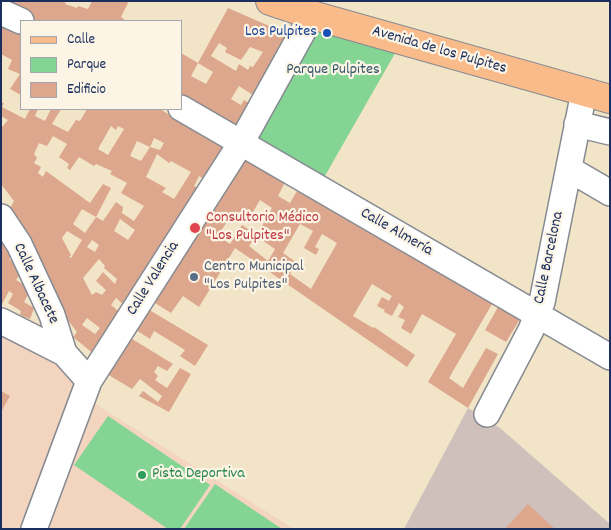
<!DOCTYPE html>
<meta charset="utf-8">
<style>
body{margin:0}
#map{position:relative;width:611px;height:530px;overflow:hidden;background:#f2e4c7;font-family:Dekko,sans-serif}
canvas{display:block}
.frame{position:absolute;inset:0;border:2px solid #1b2f5e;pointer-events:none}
.legend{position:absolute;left:20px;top:20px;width:162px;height:90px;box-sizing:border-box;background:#fcf5e5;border:1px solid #a2a6af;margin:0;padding:6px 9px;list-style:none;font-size:15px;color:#1b2f5e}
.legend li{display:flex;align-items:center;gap:10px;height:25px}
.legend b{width:25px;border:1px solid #a2a6af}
</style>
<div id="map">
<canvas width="611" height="530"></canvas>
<div class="frame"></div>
<ul class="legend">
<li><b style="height:6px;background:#fabb8b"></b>Calle</li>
<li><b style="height:14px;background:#84d494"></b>Parque</li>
<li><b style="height:14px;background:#dca78d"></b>Edificio</li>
</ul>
</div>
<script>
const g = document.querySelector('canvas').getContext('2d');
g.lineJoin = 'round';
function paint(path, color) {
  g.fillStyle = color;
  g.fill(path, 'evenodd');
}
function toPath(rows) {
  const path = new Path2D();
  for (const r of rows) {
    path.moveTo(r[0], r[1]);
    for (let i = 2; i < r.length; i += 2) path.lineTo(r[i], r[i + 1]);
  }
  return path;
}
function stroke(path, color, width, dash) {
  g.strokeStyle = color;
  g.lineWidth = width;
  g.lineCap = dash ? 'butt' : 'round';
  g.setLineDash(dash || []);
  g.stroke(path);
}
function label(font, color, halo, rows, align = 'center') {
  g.font = font + ' Dekko,sans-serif';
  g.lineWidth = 4.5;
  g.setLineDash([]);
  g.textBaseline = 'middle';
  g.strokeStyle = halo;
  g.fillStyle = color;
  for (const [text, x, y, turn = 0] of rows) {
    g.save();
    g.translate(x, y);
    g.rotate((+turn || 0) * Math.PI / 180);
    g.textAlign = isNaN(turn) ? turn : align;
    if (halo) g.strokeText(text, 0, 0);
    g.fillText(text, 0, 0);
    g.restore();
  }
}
const built = toPath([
 [1,321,64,353,84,397,294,529,1,529]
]);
const industrial = toPath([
 [468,408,500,428,610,524,610,529,404,529]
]);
const green = toPath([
 [312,15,402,41,318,188,241,143],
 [108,416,210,485,180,529,168,529,74,465],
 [215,484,282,529,184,529]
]);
const building = toPath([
 [1,1,66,1,65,4,77,8,78,6,88,9,92,1,129,1,121,17,126,21,38,21],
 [228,8,290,35,253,95,239,86,231,99,241,105,244,100,249,103,232,131,181,100,181,53,198,63],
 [219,43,227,48,225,52,241,60,250,47,263,52,253,67,250,66,248,70,239,64,236,71,211,56],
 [198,63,213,72,206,84,191,76],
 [1,24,21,33,21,95,10,89,20,74,8,69,12,60,1,54],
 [1,102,4,103,2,107,25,119,30,109,38,109,35,116,45,121,51,109,61,109,52,124,68,132,76,120,80,121,87,109,160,109,223,148,204,179,199,176,194,186,199,188,126,307,116,298,111,305,122,314,95,355,73,337,77,332,59,309,8,212,14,201,1,184,1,128,8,120,1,116],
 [111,126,116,130,118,126,124,129,108,155,98,149],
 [53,136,67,144,59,157,69,164,67,168,70,170,79,157,94,166,96,164,112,171,110,174,127,183,121,193,144,206,134,221,122,213,123,207,116,202,103,221,96,217,85,233,73,224,82,209,96,217,111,188,103,184,90,203,46,171,43,177,38,173,41,167,34,163,37,158,34,154,39,143,47,146],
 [154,138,164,143,160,150,150,147],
 [137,141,150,147,141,161,130,156],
 [157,154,169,163,171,161,191,172,174,199,162,192,166,188,146,177],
 [120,219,135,230,128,240,114,231],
 [67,231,82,240,71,258,69,257,71,255,62,238],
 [92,240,99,245,95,252,87,247],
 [99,259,105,266,104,268,117,279,115,284,103,272,96,281,106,290,102,295,96,292,92,295,83,278],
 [87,318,100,328,95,334,82,325],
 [244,158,285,182,278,196,290,203,297,191,492,304,449,378,463,388,486,348,498,354,468,408,428,382,456,334,422,314,411,334,401,328,405,320,398,317,404,307,399,303,392,316,384,312,385,310,377,306,382,297,389,301,392,296,372,284,353,316,373,328,374,327,415,355,407,367,235,248,199,307,183,296,171,313,155,303],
 [260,200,272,208,257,235,242,225,230,244,218,236,233,212,244,220,250,217],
 [300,224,313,231,304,248,316,255,319,249,315,247,322,234,337,243,311,289,290,274,296,262,283,253],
 [256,236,275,249,268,261,249,246],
 [1,233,4,237,2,241,14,253,9,259,22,271,16,280,31,289,24,302,34,308,30,319,20,315,21,311,8,303,13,294,9,291,1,306],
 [498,307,520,319,506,342,485,330],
 [146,308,208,345,195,366,180,356,185,350,154,331,150,339,133,328],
 [129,337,173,364,167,371,158,366,154,372,158,376,155,380,167,388,180,368,191,374,169,412,139,396,143,391,158,402,162,396,140,379,132,389,107,374],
 [1,391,10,396,1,412],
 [528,504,555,529,505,529]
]);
const minor = toPath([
 [1,12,21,21],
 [181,108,610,357],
 [577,124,610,132],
 [569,169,610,193],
 [1,217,19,244,52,315,64,353],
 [1,321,64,353,89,381],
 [487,414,531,330,542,302,584,92],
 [34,529,89,381,241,143,312,15]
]);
const major = toPath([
 [270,1,312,15,610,99]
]);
const markers = [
 [327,33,5,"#1a4fb4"],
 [195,228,6,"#e0444e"],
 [194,277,5,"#5c6f8a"],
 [142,475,5,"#2e9e5b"]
];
const transitNames = [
 ["Los Pulpites",317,33]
];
const streetNames = [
 ["Avenida de los Pulpites",439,51,16],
 ["Calle Almería",396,233,30],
 ["Calle Barcelona",550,258,-78],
 ["Calle Valencia",154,279,-58],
 ["Calle Albacete",35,284,65]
];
const parkNames = [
 ["Parque Pulpites",333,71]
];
const healthNames = [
 ["Consultorio Médico",206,219],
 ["\"Los Pulpites\"",206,237]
];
const serviceNames = [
 ["Centro Municipal",204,268],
 ["\"Los Pulpites\"",204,286]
];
const leisureNames = [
 ["Pista Deportiva",152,475]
];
paint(built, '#f3d4bf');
paint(industrial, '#cfc0bb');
paint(green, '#84d494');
paint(building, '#dca78d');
stroke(minor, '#868a92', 28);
stroke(major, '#868a92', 30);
stroke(minor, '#fff', 25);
stroke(major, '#fabb8b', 28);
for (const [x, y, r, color] of markers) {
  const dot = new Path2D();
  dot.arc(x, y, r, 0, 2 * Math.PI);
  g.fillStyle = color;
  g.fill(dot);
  stroke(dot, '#fcf5e5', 2);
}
label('16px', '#164399', '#fcf5e5', transitNames, 'right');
label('16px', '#1b2f5e', '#fcf5e5', streetNames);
label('16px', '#35586c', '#fcf5e5', parkNames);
label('16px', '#be3a42', '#fcf5e5', healthNames, 'left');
label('16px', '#4e5e75', '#fcf5e5', serviceNames, 'left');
label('16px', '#27864d', '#fcf5e5', leisureNames, 'left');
</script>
